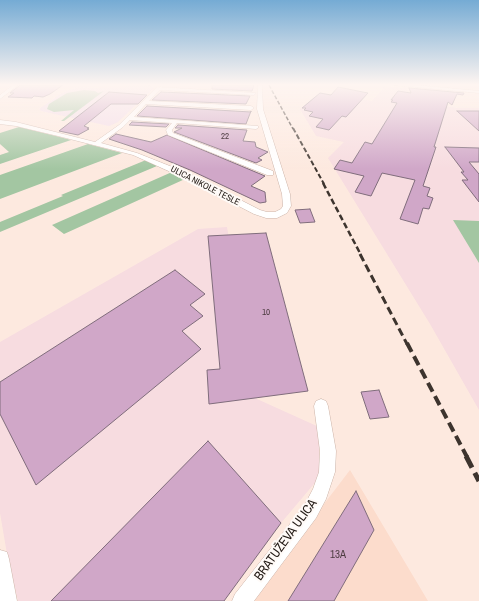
<!DOCTYPE html>
<meta charset="utf-8">
<style>
body{margin:0}
canvas{display:block;background:#fde9df}
</style>
<canvas width="479" height="601"></canvas>
<script>
const g = document.querySelector('canvas').getContext('2d');
g.lineJoin = 'round';
function paint(path, color) {
  g.fillStyle = color;
  g.fill(path, 'evenodd');
}
function toPath(rows) {
  const path = new Path2D();
  for (const r of rows) {
    path.moveTo(r[0], r[1]);
    for (let i = 2; i < r.length; i += 2) path.lineTo(r[i], r[i + 1]);
  }
  return path;
}
function stroke(path, color, width, dash) {
  g.strokeStyle = color;
  g.lineWidth = width;
  g.lineCap = dash ? 'butt' : 'round';
  g.setLineDash(dash || []);
  g.stroke(path);
}
function label(font, color, halo, rows, align = 'center') {
  g.font = font + ' "Archivo Narrow",sans-serif';
  g.lineWidth = 4;
  g.setLineDash([]);
  g.textBaseline = 'middle';
  g.strokeStyle = halo;
  g.fillStyle = color;
  for (const [text, x, y, turn = 0] of rows) {
    g.save();
    g.translate(x, y);
    g.rotate((+turn || 0) * Math.PI / 180);
    g.textAlign = isNaN(turn) ? turn : align;
    if (halo) g.strokeText(text, 0, 0);
    g.fillText(text, 0, 0);
    g.restore();
  }
}
const built = toPath([
 [350,470,428,601,250,601]
]);
const industrial = toPath([
 [385,86,407,88,405,99,457,108,479,108,479,410,430,324,328,158,344,142,316,136,300,109,320,92,372,101],
 [227,227,257,399,319,427,319,478,281,523,224,601,18,601,7,554,0,513,0,342,198,229]
]);
const education = toPath([
 [128,85,148,85,155,87,118,122,109,126,41,111,39,109,62,93,77,87,113,88,124,88]
]);
const green = toPath([
 [84,90,95,91,98,93,104,91,64,121,61,121,74,110,54,112,47,109,49,104,67,93],
 [19,127,56,136,71,140,0,164,0,155,9,152,0,144,0,133],
 [88,144,122,153,0,199,0,175],
 [146,160,157,166,0,232,0,222,63,196,61,195],
 [172,172,185,179,64,234,52,225],
 [453,220,479,221,479,263]
]);
const building = toPath([
 [20,85,63,85,50,94,43,97,34,96,32,98,8,97,14,93,10,93,20,85],
 [212,85,254,85,252,91,212,89,212,85],
 [338,87,368,93,346,117,342,116,329,130,316,127,323,119,309,116,313,112,304,110,306,108,302,108,320,93,331,95,338,87],
 [409,88,464,93,463,95,457,94,452,105,448,102,434,147,436,147,423,186,430,188,427,196,433,198,429,209,423,208,418,224,400,219,415,180,382,173,371,196,355,192,364,176,334,169,340,160,352,163,365,142,372,144,397,103,391,102,393,100,391,100,398,91,411,93,409,88],
 [109,92,147,95,138,104,111,104,84,126,89,128,87,129,89,129,78,135,59,131,109,92],
 [161,92,250,96,246,104,152,100,161,92],
 [147,106,251,112,251,111,246,124,137,116,147,106],
 [457,111,479,111,479,131,457,111],
 [132,122,169,124,166,127,129,125,132,122],
 [178,125,247,130,243,141,255,142,256,147,268,152,258,158,262,160,256,163,174,132,182,128,175,128,178,125],
 [116,134,151,142,167,135,265,176,251,186,265,192,266,202,260,203,190,170,142,150,109,139,116,134],
 [445,147,479,148,479,162,469,162,479,174,479,202,462,180,468,180,461,172,464,172,445,147],
 [310,209,315,222,300,223,295,210,310,209],
 [266,233,308,391,209,404,207,370,220,369,208,236,266,233],
 [175,270,205,294,190,305,203,316,182,331,201,349,36,485,0,414,0,382,175,270],
 [379,390,389,417,370,419,361,392,379,390],
 [208,441,281,523,224,601,51,601,208,441],
 [356,491,374,530,334,601,288,601,356,491]
]);
const minor = toPath([
 [13,85,18,85,0,99,0,95,13,85],
 [258,85,262,85,263,109,290,194,291,206,287,213,277,218,266,218,254,214,184,178,133,155,58,136,16,126,0,124,0,120,16,122,95,142,119,125,157,87,256,93,254,95,160,90,149,101,251,106,254,108,251,110,146,104,134,117,258,126,258,128,256,129,177,123,172,130,173,133,273,171,273,175,267,175,168,135,166,130,172,123,130,120,123,127,101,143,137,153,190,174,260,210,267,212,275,212,281,209,283,206,282,194,257,109,258,85],
 [393,85,416,85,479,91,479,93,393,85],
 [321,399,326,401,328,406,336,451,335,472,326,499,316,518,254,601,232,601,235,594,304,506,313,489,319,472,320,451,314,406,316,401,321,399],
 [0,550,7,552,9,559,17,601,0,601,0,550]
]);
const railFar5 = toPath([
 [269,85,293,129]
]);
const railFar4 = toPath([
 [293,128,324,184]
]);
const railFar3 = toPath([
 [323,183,361,255]
]);
const railFar2 = toPath([
 [360,254,407,344]
]);
const railFar1 = toPath([
 [407,343,467,457]
]);
const rail = toPath([
 [466,456,479,481]
]);
const numberNames = [
 ["22",225,137],
 ["10",266,313]
];
const farStreetnames = [
 ["ULICA NIKOLE TESLE",205,186,27]
];
const nearNumbernames = [
 ["13A",338,555]
];
const nearStreetnames = [
 ["BRATUŽEVA ULICA",286,540,-54]
];
paint(built, '#fcdccc');
paint(industrial, '#f7dce0');
paint(education, '#f3dce9');
paint(green, '#a3c6a2');
paint(building, '#d0a7c8');
stroke(building, '#806d7c', 1);
stroke(minor, '#ccb4a9', 1);
paint(minor, '#fff');
stroke(railFar5, '#3d342e', 1.5, [4, 2]);
stroke(railFar4, '#3d342e', 2, [5, 2.5]);
stroke(railFar3, '#3d342e', 2.5, [6, 3]);
stroke(railFar2, '#3d342e', 3, [8, 4]);
stroke(railFar1, '#3d342e', 4, [10, 5]);
stroke(rail, '#3d342e', 5, [13, 6]);
const sky = g.createLinearGradient(0, 0, 0, 169);
sky.addColorStop(0, '#75abd4');
sky.addColorStop(0.5, '#fef5f1');
sky.addColorStop(1, '#fef5f100');
g.fillStyle = sky;
g.fillRect(0, 0, 479, 169);
label('9px', '#4d3c41', null, numberNames);
label('9px', '#211914', '#fffaf7', farStreetnames);
label('11px', '#4d3c41', null, nearNumbernames);
label('13px', '#211914', '#fffaf7', nearStreetnames);
</script>
